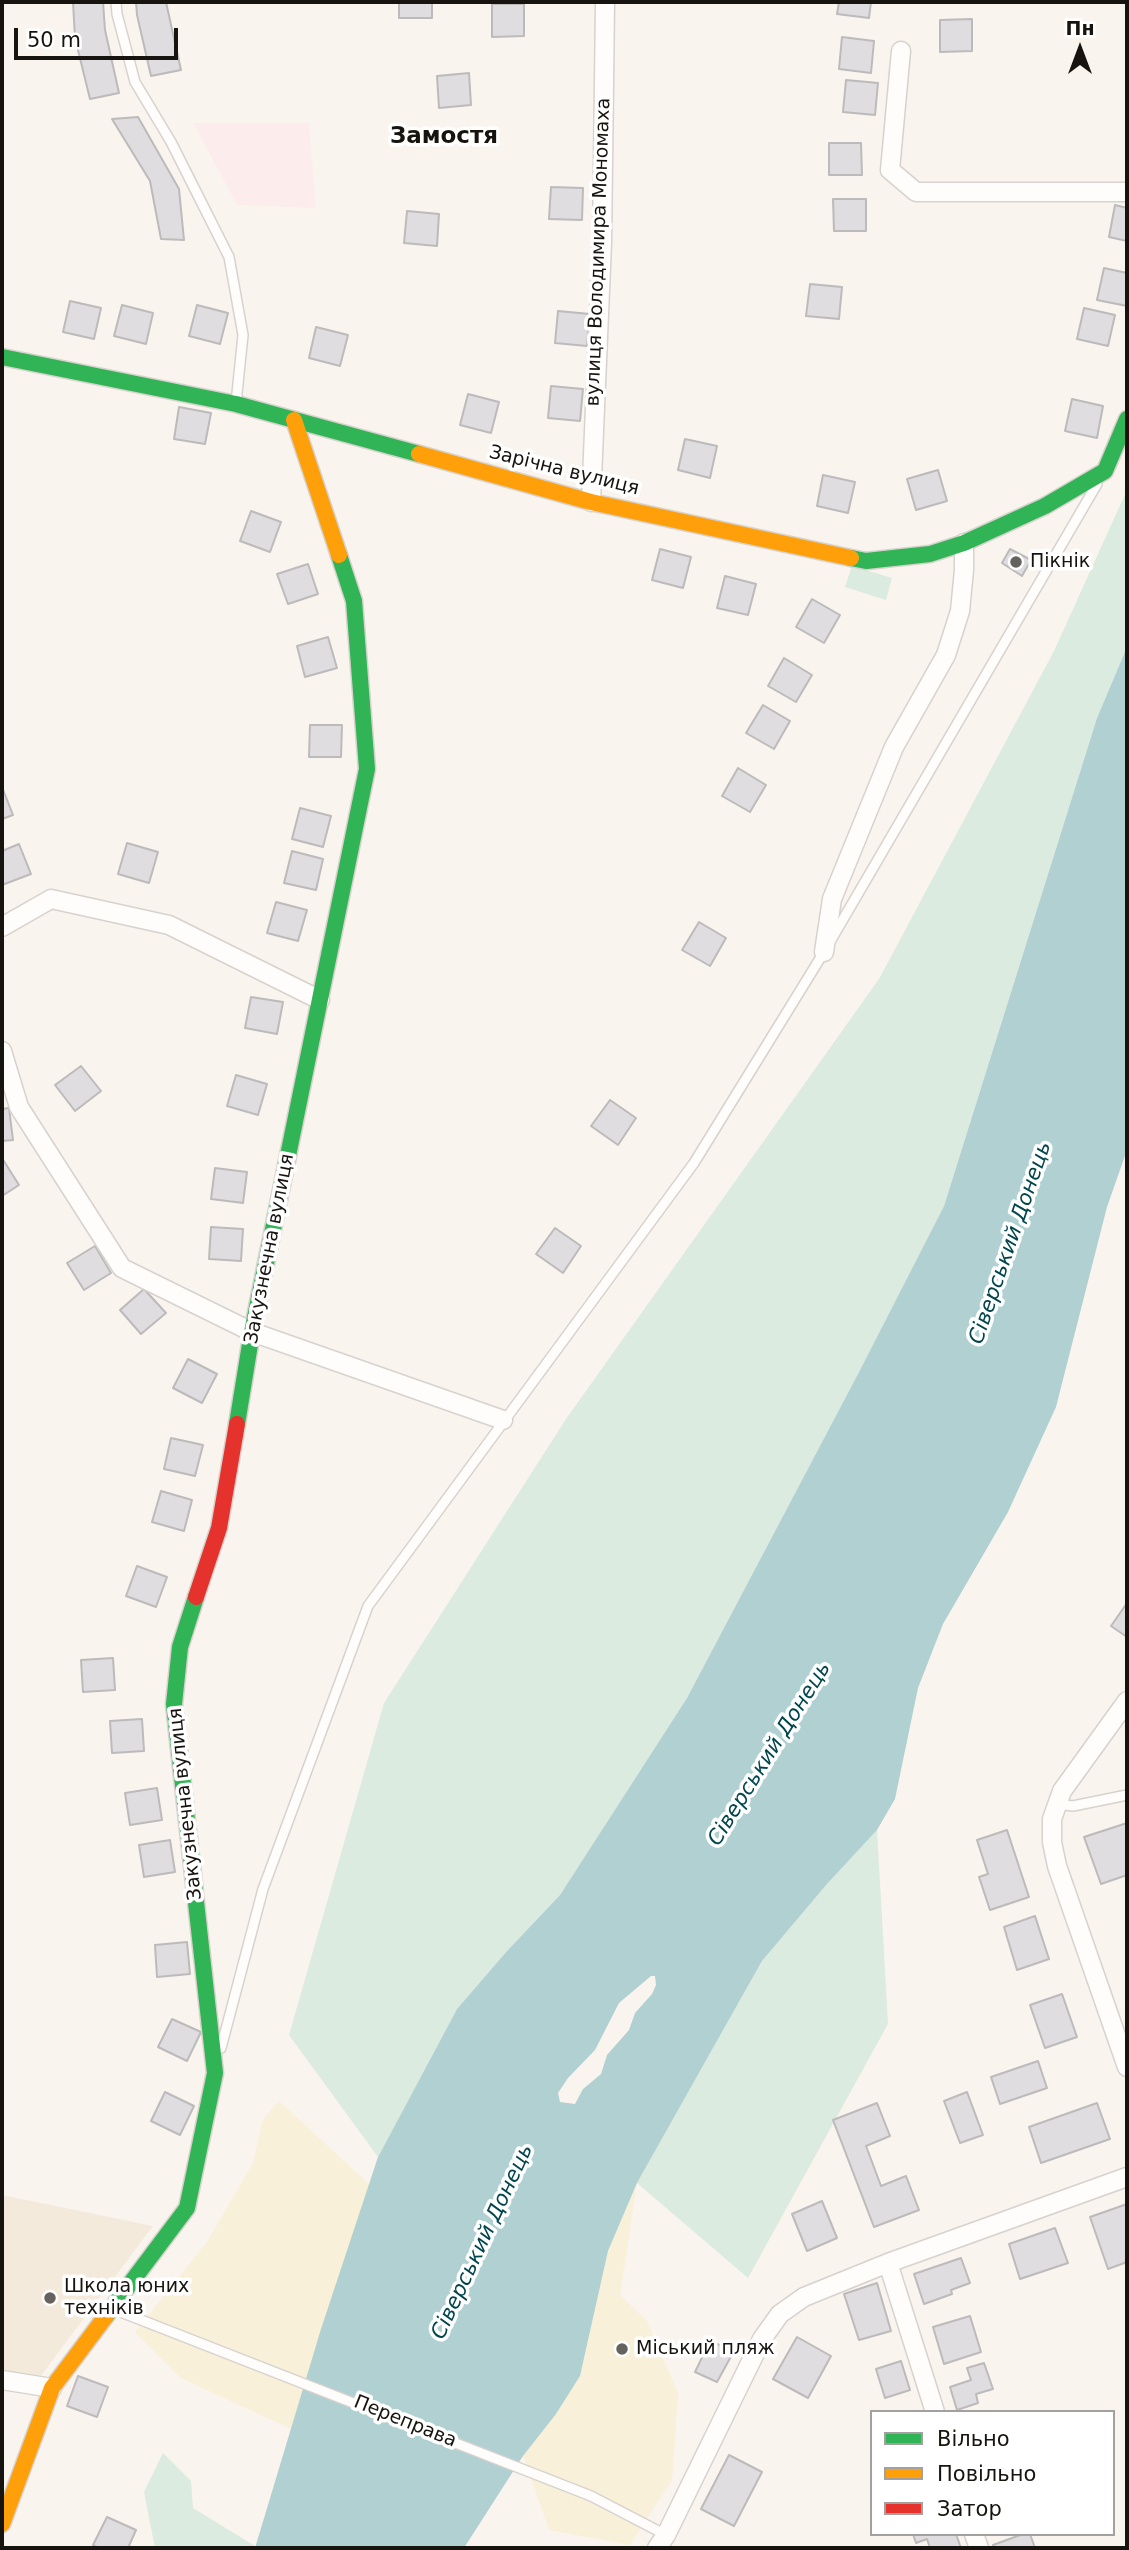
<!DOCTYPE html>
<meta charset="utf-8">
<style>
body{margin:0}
#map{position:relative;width:1129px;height:2550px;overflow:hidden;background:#faf4ee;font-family:"DejaVu Sans",sans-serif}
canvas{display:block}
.frame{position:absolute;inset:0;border:4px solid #17130f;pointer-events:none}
.legend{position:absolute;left:870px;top:2410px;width:245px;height:126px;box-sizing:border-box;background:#fff;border:2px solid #a2a19f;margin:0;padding:9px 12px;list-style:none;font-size:21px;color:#17130f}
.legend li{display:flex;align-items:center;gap:14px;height:35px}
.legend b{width:35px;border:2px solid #a2a19f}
.north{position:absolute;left:1045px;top:14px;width:70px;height:70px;-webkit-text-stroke:5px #fff;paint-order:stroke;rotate:0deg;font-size:19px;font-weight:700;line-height:28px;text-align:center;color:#17130f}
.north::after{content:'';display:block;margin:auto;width:24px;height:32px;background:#17130f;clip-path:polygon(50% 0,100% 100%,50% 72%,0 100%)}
.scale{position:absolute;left:14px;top:28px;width:164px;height:32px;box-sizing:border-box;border:4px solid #17130f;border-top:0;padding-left:9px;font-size:21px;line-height:24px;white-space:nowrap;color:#17130f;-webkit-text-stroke:5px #fff;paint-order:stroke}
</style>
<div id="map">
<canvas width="1129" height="2550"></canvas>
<div class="frame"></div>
<ul class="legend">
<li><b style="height:9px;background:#30b455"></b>Вільно</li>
<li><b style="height:9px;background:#ff9f0a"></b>Повільно</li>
<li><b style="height:9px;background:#e5322d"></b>Затор</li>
</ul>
<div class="north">Пн</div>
<div class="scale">50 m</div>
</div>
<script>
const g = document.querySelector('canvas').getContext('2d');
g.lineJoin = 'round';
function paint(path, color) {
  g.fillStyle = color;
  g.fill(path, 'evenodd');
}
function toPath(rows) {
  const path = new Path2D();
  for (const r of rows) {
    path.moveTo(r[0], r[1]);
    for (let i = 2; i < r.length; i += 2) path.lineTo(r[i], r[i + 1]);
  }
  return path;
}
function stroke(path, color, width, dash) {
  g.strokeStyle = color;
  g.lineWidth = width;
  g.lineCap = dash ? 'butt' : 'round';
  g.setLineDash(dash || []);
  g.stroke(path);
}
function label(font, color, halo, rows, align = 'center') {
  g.font = font + ' "DejaVu Sans",sans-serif';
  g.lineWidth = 7;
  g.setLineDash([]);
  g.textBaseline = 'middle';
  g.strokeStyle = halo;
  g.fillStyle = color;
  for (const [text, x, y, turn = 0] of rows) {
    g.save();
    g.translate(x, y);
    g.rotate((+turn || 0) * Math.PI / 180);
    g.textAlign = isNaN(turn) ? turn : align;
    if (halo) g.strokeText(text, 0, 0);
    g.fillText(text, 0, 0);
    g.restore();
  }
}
const industrial = toPath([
 [193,123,309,123,316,208,237,205]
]);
const built = toPath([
 [2,2195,153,2226,40,2377,2,2370]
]);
const green = toPath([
 [1127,490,1127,647,1097,718,944,1206,859,1372,687,1698,560,1895,507,1951,457,2009,378,2157,289,2035,384,1703,566,1419,879,979,1054,651],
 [852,566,892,578,886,600,845,587],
 [877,1830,888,2024,748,2278,637,2183,762,1961,827,1884],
 [163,2453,191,2481,193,2508,255,2546,255,2548,155,2548,144,2492]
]);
const sand = toPath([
 [279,2101,370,2185,291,2429,181,2378,135,2332,207,2242,253,2163,263,2119],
 [637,2183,620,2295,647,2321,678,2393,672,2480,630,2545,549,2530,523,2456,556,2414,580,2376,608,2251]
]);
const water = toPath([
 [1127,647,1127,1150,1107,1207,1056,1407,1008,1512,943,1624,918,1688,895,1799,877,1830,827,1884,762,1961,637,2183,608,2251,580,2376,556,2414,523,2456,464,2548,255,2548,321,2329,378,2157,457,2009,507,1951,560,1895,687,1698,859,1372,944,1206,1097,718],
 [651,1976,655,1976,656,1985,652,1994,635,2013,629,2030,607,2055,601,2074,583,2089,575,2104,560,2102,558,2093,568,2078,595,2050,619,2003]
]);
const building = toPath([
 [73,2,103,2,105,30,119,93,90,99,75,38,73,2],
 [136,2,166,2,181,70,151,76,137,15,136,2],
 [399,2,432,2,432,18,399,18,399,2],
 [839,2,871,2,869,18,837,14,839,2],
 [492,4,524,4,524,36,492,37,492,4],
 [972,19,972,51,940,52,940,20,972,19],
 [842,37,874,41,871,73,839,69,842,37],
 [469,73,471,105,439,108,437,76,469,73],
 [846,80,878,83,875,115,843,112,846,80],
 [138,117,179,189,184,240,161,239,150,181,112,119,138,117],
 [829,143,861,143,862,175,829,175,829,143],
 [551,187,583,188,582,220,549,219,551,187],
 [833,199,866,199,866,231,834,231,833,199],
 [1115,205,1127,208,1127,241,1109,237,1115,205],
 [407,211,439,214,437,246,404,243,407,211],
 [1104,268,1127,273,1127,306,1097,300,1104,268],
 [810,284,842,287,839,319,806,316,810,284],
 [70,301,101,308,94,339,63,332,70,301],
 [122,305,153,313,146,344,114,336,122,305],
 [197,305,228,313,220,344,189,336,197,305],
 [1084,308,1115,315,1108,346,1077,339,1084,308],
 [558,311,590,314,587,346,555,343,558,311],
 [316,327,348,335,340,366,309,358,316,327],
 [551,386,583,389,580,421,548,418,551,386],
 [468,394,499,402,491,433,460,425,468,394],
 [1072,399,1103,406,1097,438,1065,431,1072,399],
 [179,407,211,413,205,444,174,439,179,407],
 [685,439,717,446,710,478,678,470,685,439],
 [938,470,947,501,916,510,907,479,938,470],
 [823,475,855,482,848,513,817,506,823,475],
 [251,511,281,522,270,552,240,541,251,511],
 [660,549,691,557,683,588,652,580,660,549],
 [1010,549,1031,560,1022,576,1002,563,1010,549],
 [308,564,318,594,288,604,277,574,308,564],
 [725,576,756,584,748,615,717,608,725,576],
 [812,599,840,615,824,643,796,627,812,599],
 [328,637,337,668,305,677,297,646,328,637],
 [784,658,812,675,796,702,768,686,784,658],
 [763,705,790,721,774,749,746,733,763,705],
 [310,725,342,725,341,757,309,757,310,725],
 [738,768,766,785,750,812,722,796,738,768],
 [2,787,13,815,2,819,2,787],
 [300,808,331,816,323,847,292,839,300,808],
 [127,843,158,852,149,883,118,874,127,843],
 [19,844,31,874,2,885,2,851,19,844],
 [292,851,323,859,316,890,284,883,292,851],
 [276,902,307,910,298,941,267,933,276,902],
 [699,922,726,938,710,966,682,950,699,922],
 [251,997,283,1002,277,1034,245,1028,251,997],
 [81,1066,101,1091,75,1111,55,1085,81,1066],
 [236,1075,267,1084,258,1115,227,1106,236,1075],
 [610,1100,636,1118,618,1145,591,1126,610,1100],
 [9,1108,13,1140,2,1141,2,1109,9,1108],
 [2,1158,19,1185,2,1196,2,1158],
 [215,1168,247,1172,243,1203,211,1199,215,1168],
 [211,1227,243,1229,241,1261,209,1259,211,1227],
 [555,1228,581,1246,563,1273,536,1254,555,1228],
 [95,1246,111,1273,84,1290,67,1263,95,1246],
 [144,1289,166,1313,141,1334,120,1310,144,1289],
 [188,1359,217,1374,202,1403,173,1388,188,1359],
 [171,1438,203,1445,195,1476,164,1469,171,1438],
 [161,1491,192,1500,184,1531,152,1522,161,1491],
 [137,1566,167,1577,156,1607,126,1596,137,1566],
 [1127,1603,1127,1637,1111,1626,1127,1603],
 [113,1658,115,1690,83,1692,81,1660,113,1658],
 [142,1719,144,1751,112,1753,110,1721,142,1719],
 [157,1788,162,1820,130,1825,125,1793,157,1788],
 [1127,1823,1127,1875,1101,1884,1084,1837,1127,1823],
 [1007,1830,1029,1897,990,1910,979,1877,988,1874,977,1840,1007,1830],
 [170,1840,175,1872,144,1877,139,1845,170,1840],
 [1035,1916,1049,1959,1017,1970,1004,1927,1035,1916],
 [187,1942,190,1974,157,1977,155,1945,187,1942],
 [1062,1994,1077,2037,1045,2048,1030,2005,1062,1994],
 [172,2019,201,2032,187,2061,158,2047,172,2019],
 [1038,2061,1047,2088,1000,2104,991,2077,1038,2061],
 [165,2092,194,2106,180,2135,151,2121,165,2092],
 [967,2092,983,2135,960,2143,944,2101,967,2092],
 [877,2103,890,2136,866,2146,881,2186,906,2176,919,2210,874,2227,833,2120,877,2103],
 [1097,2103,1110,2139,1041,2163,1029,2127,1097,2103],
 [822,2201,837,2238,807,2251,792,2214,822,2201],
 [1127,2204,1127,2262,1108,2269,1090,2217,1127,2204],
 [1055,2228,1068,2263,1020,2279,1009,2244,1055,2228],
 [961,2258,970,2283,951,2290,952,2294,924,2304,914,2274,961,2258],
 [877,2283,891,2331,859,2340,844,2294,877,2283],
 [970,2316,981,2352,944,2364,933,2327,970,2316],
 [797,2337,831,2356,808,2398,773,2379,797,2337],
 [710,2341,734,2351,717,2382,695,2372,710,2341],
 [901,2361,910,2390,885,2398,876,2369,901,2361],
 [984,2363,993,2389,976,2394,978,2403,957,2410,950,2387,971,2380,967,2368,984,2363],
 [78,2376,108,2387,97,2417,67,2406,78,2376],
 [729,2455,762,2472,734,2526,701,2509,729,2455],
 [107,2517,136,2530,128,2548,99,2548,93,2545,107,2517],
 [913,2534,956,2534,961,2548,930,2548,927,2539,916,2543,913,2534],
 [1023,2534,1030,2534,1035,2548,994,2548,993,2545,1023,2534]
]);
const lane = toPath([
 [116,2,117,14,135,82,171,142,229,257,243,335,236,403],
 [1057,1804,1073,1806,1127,1795],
 [221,2048,263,1889,368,1606,694,1163,824,952,1097,484],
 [113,2309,591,2496,666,2535]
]);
const street = toPath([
 [901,51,890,170,916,192,1127,192],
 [591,502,602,243,605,2],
 [2,927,51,899,169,925,320,1000],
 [824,952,832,899,894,747,946,655,960,611,964,570,964,543],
 [2,1051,19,1107,122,1268,252,1332,503,1420],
 [1127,1701,1062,1791,1052,1819,1052,1842,1057,1866,1127,2067],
 [888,2263,935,2412],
 [2,2380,52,2388],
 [974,2534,979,2548],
 [657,2548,666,2535,762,2339,780,2314,804,2297,888,2263,1127,2177]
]);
const fast = toPath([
 [2,357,236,404,419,454],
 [851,558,866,561,930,554,964,543,1045,506,1105,471,1127,419],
 [237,1424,252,1332,367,769,354,601,339,555],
 [106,2316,187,2208,215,2073,174,1704,180,1647,196,1597]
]);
const slow = toPath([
 [294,420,339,555],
 [419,454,591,502,851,558],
 [2,2524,52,2388,106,2316]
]);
const jam = toPath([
 [196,1597,219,1528,237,1424]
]);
const markers = [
 [1016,562,7,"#66625d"],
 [50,2298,7,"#66625d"],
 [622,2349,7,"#66625d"]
];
const streetNames = [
 ["вулиця Володимира Мономаха",599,252,-88],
 ["Зарічна вулиця",564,471,14],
 ["Закузнечна вулиця",270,1249,-79],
 ["Закузнечна вулиця",186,1804,-96],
 ["Переправа",405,2422,22]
];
const poiNames = [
 ["Пікнік",1030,562],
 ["Школа юних",64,2287],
 ["техніків",64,2309],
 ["Міський пляж",636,2349]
];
const waterNames = [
 ["Сіверський Донець",1011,1243,-71],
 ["Сіверський Донець",770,1754,-58],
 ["Сіверський Донець",483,2242,-65]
];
const quarterNames = [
 ["Замостя",444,137]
];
paint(industrial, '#fdecec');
paint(built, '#f4eadc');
paint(green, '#dcebdf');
paint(sand, '#f8f0d9');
paint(water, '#b1d0d1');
paint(building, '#e0dde1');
stroke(building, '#bcbaba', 2);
stroke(lane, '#d7d2cd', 12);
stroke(street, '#d7d2cd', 21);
stroke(fast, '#d7d2cd', 19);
stroke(slow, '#d7d2cd', 19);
stroke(jam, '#d7d2cd', 19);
stroke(lane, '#fefdfc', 9);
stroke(street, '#fefdfc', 18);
stroke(fast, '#30b455', 16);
stroke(slow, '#ff9f0a', 16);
stroke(jam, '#e5322d', 16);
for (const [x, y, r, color] of markers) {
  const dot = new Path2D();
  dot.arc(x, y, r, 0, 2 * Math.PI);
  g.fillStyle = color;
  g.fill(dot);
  stroke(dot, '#fff', 2.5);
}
label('19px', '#17130f', '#fff', streetNames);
label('19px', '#17130f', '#fff', poiNames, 'left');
label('italic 21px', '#00464c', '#fff', waterNames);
label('bold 23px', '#17130f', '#fff', quarterNames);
</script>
